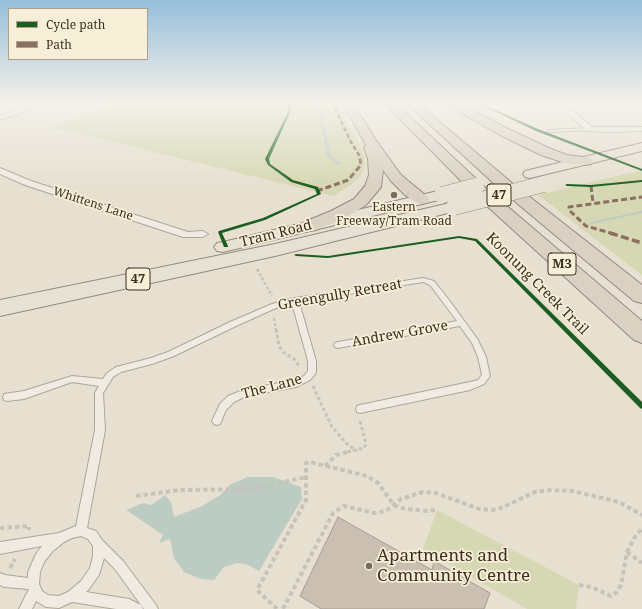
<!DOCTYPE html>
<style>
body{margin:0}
#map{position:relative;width:642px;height:609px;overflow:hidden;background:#e7e0d1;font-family:"Noto Serif",serif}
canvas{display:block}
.legend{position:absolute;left:8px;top:8px;width:140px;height:52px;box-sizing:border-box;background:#f7eed8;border:1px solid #ada18e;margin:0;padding:5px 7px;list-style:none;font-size:12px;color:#3d2e20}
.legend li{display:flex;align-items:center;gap:8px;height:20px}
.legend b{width:20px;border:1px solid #ada18e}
</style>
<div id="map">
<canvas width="642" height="609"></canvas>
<ul class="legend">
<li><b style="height:5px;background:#1b5e20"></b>Cycle path</li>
<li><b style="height:5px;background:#8d6e63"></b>Path</li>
</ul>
</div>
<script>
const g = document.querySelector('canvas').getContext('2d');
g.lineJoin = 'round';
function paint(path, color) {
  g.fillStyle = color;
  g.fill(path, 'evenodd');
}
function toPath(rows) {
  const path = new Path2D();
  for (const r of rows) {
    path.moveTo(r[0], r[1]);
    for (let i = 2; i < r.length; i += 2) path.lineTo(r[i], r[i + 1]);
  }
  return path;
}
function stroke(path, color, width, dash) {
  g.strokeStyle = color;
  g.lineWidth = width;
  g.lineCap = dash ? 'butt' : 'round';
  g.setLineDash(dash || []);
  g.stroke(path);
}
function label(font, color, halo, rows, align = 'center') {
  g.font = font + ' "Noto Serif",serif';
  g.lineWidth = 3.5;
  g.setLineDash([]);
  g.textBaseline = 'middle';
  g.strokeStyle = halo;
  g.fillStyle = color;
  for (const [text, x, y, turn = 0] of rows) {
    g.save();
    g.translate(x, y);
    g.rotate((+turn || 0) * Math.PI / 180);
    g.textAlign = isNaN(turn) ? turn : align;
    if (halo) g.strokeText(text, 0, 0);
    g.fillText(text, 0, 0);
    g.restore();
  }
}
const green = toPath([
 [121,102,336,102,363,151,366,164,362,174,352,184,334,196,51,127],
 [642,170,642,275,538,195],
 [437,510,579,585,576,609,527,609,423,549]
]);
const water = toPath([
 [248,477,273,477,301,487,302,499,259,571,246,564,237,563,224,567,214,580,201,579,184,572,174,558,170,539,159,543,163,535,126,510,143,503,151,505,165,495,171,502,174,517,202,506,219,496,231,484]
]);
const stream = toPath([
 [317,102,319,102,331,156,340,163,340,165,338,165,327,156,317,102],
 [642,211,642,213,591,224,589,223,591,222,642,211]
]);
const building = toPath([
 [338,517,432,570,434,561,490,593,484,609,321,609,300,596,338,517]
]);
const pathFar2 = toPath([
 [257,269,272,296],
 [274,318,276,330]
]);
const pathFar1 = toPath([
 [276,329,279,346,283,352,293,358,299,366],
 [313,386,332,427,346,443,357,451],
 [347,452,364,448,366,444,360,421]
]);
const path = toPath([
 [325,466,336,455,351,451],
 [136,496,180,490,253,489,306,477],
 [0,528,29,526,29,530],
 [627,552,642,563],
 [10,568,15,559],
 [579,585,591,587,611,596,617,592,621,585,627,552,636,535,642,529],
 [277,609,257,590,306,500,306,463,310,462,367,476,378,483,394,505,400,508,426,511,437,510],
 [283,609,333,513,344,506,374,513,386,511,401,499,423,492,436,493,479,509,492,510,501,508,535,492,551,490,572,491,619,502,642,515]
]);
const service = toPath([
 [590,128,591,128,591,130,549,132,547,131,549,130,590,128],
 [423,278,434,281,452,304,478,340,486,357,490,376,484,384,470,390,360,413,357,412,356,409,357,406,360,405,470,382,478,380,482,375,478,357,472,343,460,326,338,348,335,347,334,345,335,343,338,342,457,321,430,285,423,282,299,302,316,361,316,372,315,374,310,380,296,387,244,397,234,402,226,410,220,424,217,425,214,424,212,421,220,404,228,396,243,390,295,380,304,376,308,371,308,361,292,303,276,308,236,326,174,356,152,364,121,372,113,377,103,393,105,430,87,528,96,531,102,540,123,561,156,605,158,609,144,609,141,605,143,609,116,609,72,602,59,608,46,607,36,601,32,609,19,609,29,589,4,587,0,585,0,573,5,575,28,578,28,572,36,554,42,546,0,554,0,542,59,533,76,526,95,430,95,393,99,386,72,382,24,399,7,401,4,400,3,397,4,394,24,391,72,376,103,379,107,373,116,367,151,358,168,352,230,322,272,304,289,299,423,278],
 [81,536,88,539,93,546,93,556,90,568,81,581,68,592,59,596,48,595,42,591,39,584,40,572,44,562,53,551,64,542,72,538,81,536],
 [104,558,115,569,141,605,129,599,86,592,89,589,99,575,104,558]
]);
const minor = toPath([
 [0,102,21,109,42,102,51,102,0,120,0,116,14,111,0,106,0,102],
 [555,102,562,102,592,127,642,127,642,131,611,132,587,131,555,102],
 [0,168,31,181,188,232,203,231,208,234,203,237,183,237,25,185,0,174,0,168]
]);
const primary = toPath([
 [642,143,642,151,530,178,525,177,523,174,525,171,642,143],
 [442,190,447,192,450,195,447,198,223,252,217,251,214,247,217,243,223,242,442,190],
 [454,202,460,204,462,207,460,210,275,256,0,316,0,300,275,244,454,202]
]);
const motorway = toPath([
 [342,102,352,102,375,139,401,175,430,199,428,202,422,204,416,202,405,195,391,181,383,170,381,187,366,205,343,219,316,230,310,231,304,230,301,226,304,222,331,211,354,199,365,186,369,175,368,159,364,147,366,145,342,102],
 [383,102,394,102,488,190,642,321,642,343,634,340,476,196,383,102],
 [405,102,416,102,512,183,642,285,642,303,634,301,500,189,405,102],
 [443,102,457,102,508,129,551,149,567,155,591,158,593,161,591,164,586,165,565,163,541,155,500,135,445,104,443,102]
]);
const primaryBridge = toPath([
 [442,195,476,186],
 [454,207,544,184]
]);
const quietFar2 = toPath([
 [332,102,351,142,359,155,360,160]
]);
const quietFar1 = toPath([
 [591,186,593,203],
 [317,191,348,180,361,165,360,159],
 [614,234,586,226,569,210,569,207,642,197]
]);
const quiet = toPath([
 [610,233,642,243]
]);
const cycleway = toPath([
 [285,102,287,102,290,104,291,110,269,159,270,164,293,180,318,187,321,194,265,220,222,233,228,246,228,247,224,247,218,232,219,231,263,218,317,194,315,189,291,182,268,165,265,159,289,110,288,105,285,102],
 [475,102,477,102,538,129,642,169,642,171,536,131,475,102],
 [642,180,642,182,591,187,567,186,565,185,567,184,591,185,642,180],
 [459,236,477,239,642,402,642,409,640,408,475,241,459,238,328,258,296,256,294,255,296,254,328,256,459,236]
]);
const markers = [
 [394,195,4,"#786c5e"],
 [369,566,4,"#786c5e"]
];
const farStreetnames = [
 ["Whittens Lane",93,204,18]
];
const farPoinames = [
 ["Eastern",394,208],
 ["Freeway/Tram Road",394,222]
];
const shields = [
 [499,195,24],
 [562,264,28],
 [138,279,24]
];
const shieldNames = [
 ["47",499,195],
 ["M3",562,264],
 ["47",138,279]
];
const streetNames = [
 ["Tram Road",276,234,-14],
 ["Koonung Creek Trail",537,284,45],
 ["Greengully Retreat",340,295,-10],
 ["Andrew Grove",400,334,-10],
 ["The Lane",272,387,-15]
];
const nearPoinames = [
 ["Apartments and",377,556],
 ["Community Centre",377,576]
];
paint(green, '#d6d7b3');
paint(water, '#bcccc2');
paint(stream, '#bcccc2');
paint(building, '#cbbfb2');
stroke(building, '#a89c90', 1);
stroke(service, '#ada599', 2);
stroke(minor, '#ada599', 2);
stroke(primary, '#928b80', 2);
stroke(motorway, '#928b80', 2);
stroke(pathFar2, '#c8c2b9', 2.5, [3, 2]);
stroke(pathFar1, '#c8c2b9', 3, [3.5, 2.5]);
stroke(path, '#c8c2b9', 4, [4.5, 3]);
paint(service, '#efebe3');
paint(minor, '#efebe3');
paint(primary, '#e6e1d4');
paint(motorway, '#dad1c2');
stroke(primaryBridge, '#928b80', 17, []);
stroke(primaryBridge, '#e6e1d4', 16);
stroke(quietFar2, '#8d6e63', 2.5, [4.5, 2.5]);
stroke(quietFar1, '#8d6e63', 3, [6, 3]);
stroke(quiet, '#8d6e63', 3.5, [8, 3.5]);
paint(cycleway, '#1b5e20');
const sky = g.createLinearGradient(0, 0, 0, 187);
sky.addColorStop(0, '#96bed9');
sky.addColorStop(0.55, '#f4f1ea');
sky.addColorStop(1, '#f4f1ea00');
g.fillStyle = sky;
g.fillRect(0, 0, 642, 187);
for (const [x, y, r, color] of markers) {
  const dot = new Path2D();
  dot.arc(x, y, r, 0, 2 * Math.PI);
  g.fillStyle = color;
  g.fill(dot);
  stroke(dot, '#f7eed8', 1.5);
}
label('12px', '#3d2e20', '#f7eed8', farStreetnames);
label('12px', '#3d2e20', '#f7eed8', farPoinames);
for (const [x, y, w] of shields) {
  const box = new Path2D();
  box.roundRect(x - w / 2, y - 11, w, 22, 3);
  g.fillStyle = '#f7eed8';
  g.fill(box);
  stroke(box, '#3d2e20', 1);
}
label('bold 13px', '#3d2e20', null, shieldNames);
label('14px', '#3d2e20', '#f7eed8', streetNames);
label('17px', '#3d2e20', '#f7eed8', nearPoinames, 'left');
</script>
